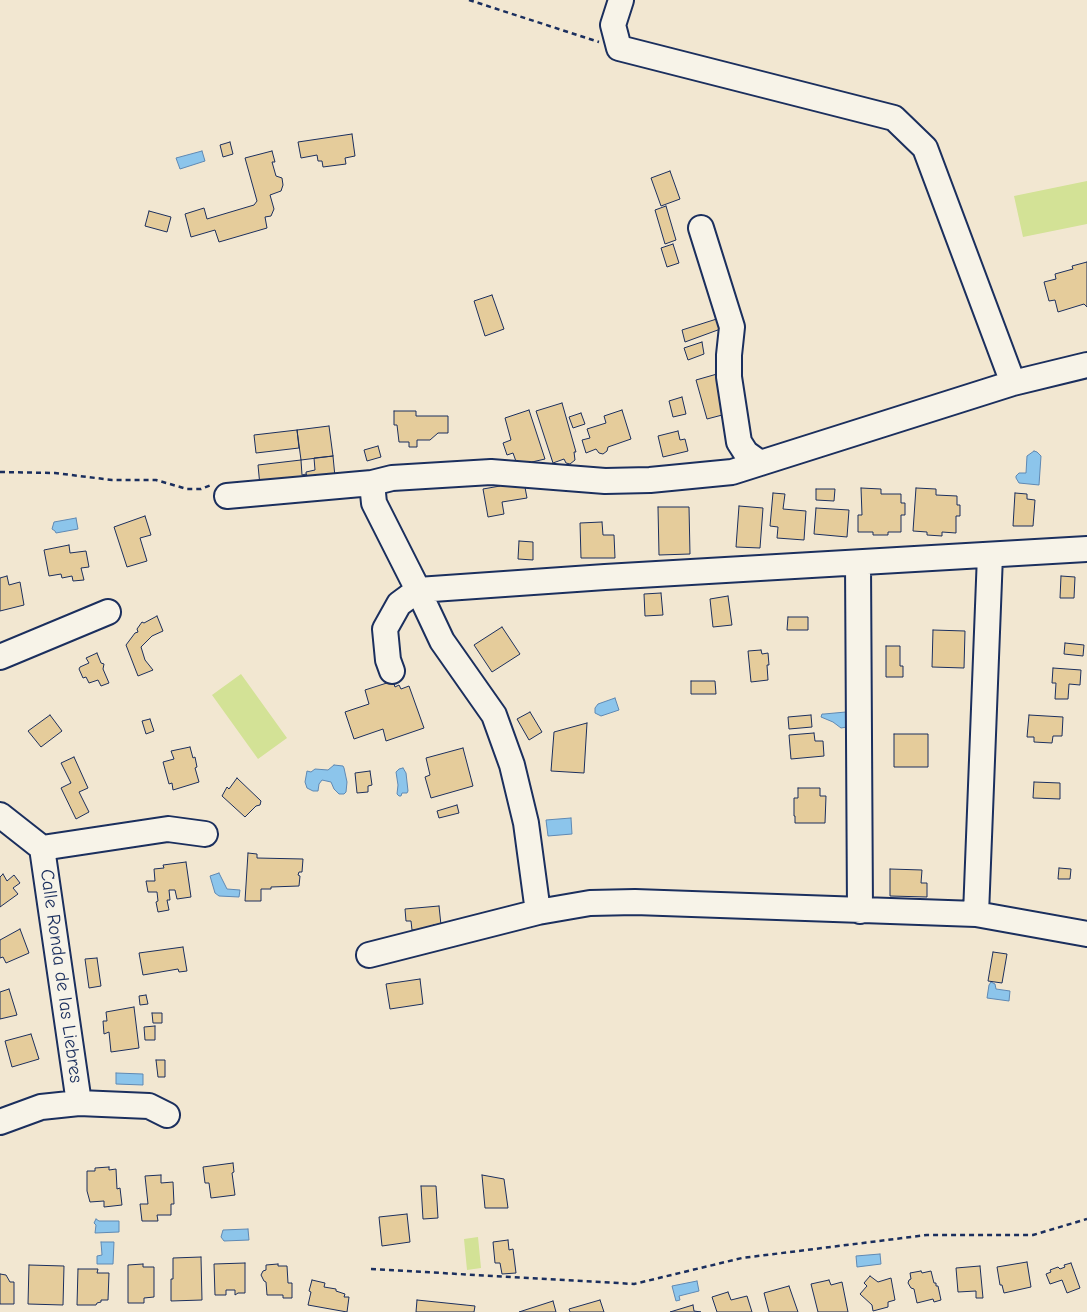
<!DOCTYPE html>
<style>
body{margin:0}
canvas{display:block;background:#f2e7d1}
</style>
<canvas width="1087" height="1312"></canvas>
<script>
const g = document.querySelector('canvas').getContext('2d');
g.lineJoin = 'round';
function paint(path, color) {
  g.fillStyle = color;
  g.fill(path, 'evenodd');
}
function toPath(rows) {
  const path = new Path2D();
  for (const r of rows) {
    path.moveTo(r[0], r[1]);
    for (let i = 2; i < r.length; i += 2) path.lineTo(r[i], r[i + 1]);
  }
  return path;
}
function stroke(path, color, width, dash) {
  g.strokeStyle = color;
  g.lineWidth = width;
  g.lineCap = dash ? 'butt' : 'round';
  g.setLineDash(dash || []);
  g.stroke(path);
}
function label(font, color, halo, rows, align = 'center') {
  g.font = font + ' "Comic Neue",sans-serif';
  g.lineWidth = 4.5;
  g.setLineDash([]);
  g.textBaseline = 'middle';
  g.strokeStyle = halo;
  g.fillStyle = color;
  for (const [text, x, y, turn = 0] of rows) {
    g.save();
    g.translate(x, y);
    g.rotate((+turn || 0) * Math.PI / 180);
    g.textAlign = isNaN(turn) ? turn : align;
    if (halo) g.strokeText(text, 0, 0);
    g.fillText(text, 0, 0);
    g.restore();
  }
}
const green = toPath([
 [1087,181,1087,224,1023,237,1014,196],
 [241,674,287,738,258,759,212,695],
 [478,1237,481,1268,467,1270,464,1239]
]);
const water = toPath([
 [202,151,205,161,180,169,176,158,202,151],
 [1034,451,1037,452,1041,456,1039,485,1019,483,1016,478,1016,476,1019,473,1026,473,1027,456,1034,451],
 [76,518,78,529,56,533,55,531,52,529,54,522,76,518],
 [615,698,619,710,601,716,595,713,595,708,598,704,615,698],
 [846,712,847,727,841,728,833,722,821,717,822,714,824,714,846,712],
 [334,765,343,766,344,768,347,782,346,792,344,794,339,794,334,789,331,782,322,780,319,784,318,791,313,791,307,788,305,782,307,771,311,772,315,769,328,770,334,765],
 [403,768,406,773,408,791,407,793,402,793,401,796,399,796,397,794,398,785,396,772,399,769,403,768],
 [571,818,572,834,548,836,546,820,571,818],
 [219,873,227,889,240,890,239,897,219,896,215,893,210,876,219,873],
 [991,982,995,984,996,989,1010,991,1009,1001,987,998,989,985,991,982],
 [116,1073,143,1074,143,1085,116,1084,116,1073],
 [96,1219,99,1221,119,1221,119,1232,95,1233,96,1225,94,1223,96,1219],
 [248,1229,249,1240,224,1241,221,1237,223,1230,248,1229],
 [101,1242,114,1242,113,1264,97,1264,97,1256,102,1255,101,1242],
 [880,1254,881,1264,857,1267,856,1256,880,1254],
 [697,1281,699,1291,679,1296,680,1300,676,1301,672,1286,697,1281]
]);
const building = toPath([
 [352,134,355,156,345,158,346,164,323,167,322,161,318,161,317,155,301,158,298,142,352,134],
 [230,142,233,154,223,157,220,145,230,142],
 [272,151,275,162,272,162,276,176,282,178,283,185,281,191,270,195,274,209,271,216,265,217,267,228,219,242,215,230,191,237,185,214,204,208,207,219,254,205,257,201,245,158,272,151],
 [670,171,680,199,661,206,651,178,670,171],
 [666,206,676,240,665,244,655,210,666,206],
 [149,211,171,217,167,232,145,226,149,211],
 [673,244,679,263,667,267,661,248,673,244],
 [1087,262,1087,307,1084,304,1058,312,1055,300,1049,301,1044,282,1056,279,1055,274,1073,269,1072,266,1087,262],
 [492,295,504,329,485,336,474,301,492,295],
 [723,317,726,327,685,342,682,330,723,317],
 [702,342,704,354,688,360,684,348,702,342],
 [724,372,726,414,707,419,696,380,724,372],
 [682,397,686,414,673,417,669,401,682,397],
 [562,403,576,452,574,452,575,460,570,464,566,463,564,459,553,463,536,411,562,403],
 [529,410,545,459,532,462,533,465,518,467,513,453,507,455,503,443,511,440,505,418,529,410],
 [622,410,631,439,608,447,607,451,603,454,599,453,596,449,586,453,582,440,590,438,587,429,606,423,604,416,622,410],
 [394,411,416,411,416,416,448,416,448,433,438,433,430,440,417,440,417,447,409,447,409,442,399,442,397,425,394,425,394,411],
 [581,413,585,424,573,428,569,417,581,413],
 [329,426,333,456,301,460,297,430,329,426],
 [297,430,299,448,256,453,254,435,297,430],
 [678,431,680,440,685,439,688,451,663,457,658,436,678,431],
 [378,446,381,457,367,461,364,450,378,446],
 [333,456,335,477,307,480,306,472,315,470,314,458,333,456],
 [301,460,302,475,306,474,307,480,260,486,258,465,301,460],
 [524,482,527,498,502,502,504,514,488,517,483,489,500,486,500,484,524,482],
 [861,488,881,489,881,494,901,494,901,503,905,503,905,515,901,515,901,532,888,532,888,535,873,535,873,532,858,532,858,515,862,515,861,488],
 [916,488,936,489,936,495,957,496,957,505,960,505,960,516,956,516,956,533,942,532,942,536,927,535,927,532,913,531,916,488],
 [816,489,835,489,834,501,816,500,816,489],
 [773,493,785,494,783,509,806,511,804,540,777,538,778,527,770,526,773,493],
 [1015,493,1027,494,1027,499,1035,500,1033,526,1013,526,1015,493],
 [739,506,763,508,760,548,736,547,739,506],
 [658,507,689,507,690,554,659,555,658,507],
 [816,508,849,510,847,537,814,534,816,508],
 [145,516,151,535,140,538,147,561,127,567,114,527,145,516],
 [602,522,603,535,614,535,615,558,581,558,580,523,602,522],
 [519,541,533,542,533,560,518,559,519,541],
 [69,545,70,553,86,551,89,567,81,568,84,580,73,581,72,576,62,578,61,574,49,576,44,550,69,545],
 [7,576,9,585,20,582,24,605,0,611,0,578,7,576],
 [1061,576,1075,577,1074,598,1060,598,1061,576],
 [661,593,663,615,645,616,644,594,661,593],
 [728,596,732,625,713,627,710,599,728,596],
 [157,616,163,631,152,636,141,647,145,660,153,670,138,676,126,645,135,633,138,632,137,629,142,622,144,623,157,616],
 [788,617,808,617,808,630,787,630,788,617],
 [502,627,520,654,492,672,474,645,502,627],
 [933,630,965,631,964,668,932,667,933,630],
 [1065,643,1084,645,1083,656,1064,654,1065,643],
 [886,646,900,646,900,666,903,666,903,677,886,677,886,646],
 [761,650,762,654,768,653,769,665,767,665,768,680,751,682,748,651,761,650],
 [97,653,101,663,104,664,103,669,109,683,101,686,98,680,89,683,86,677,83,678,79,669,80,667,89,663,86,658,97,653],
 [1053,668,1081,670,1080,685,1069,684,1068,699,1055,699,1056,683,1052,683,1053,668],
 [393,681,395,687,399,685,401,689,409,686,424,728,386,741,383,729,354,739,345,712,369,704,365,690,393,681],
 [691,681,715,681,716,694,691,694,691,681],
 [530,712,542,732,529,740,517,719,530,712],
 [50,715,62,731,41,747,28,731,50,715],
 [811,715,812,727,789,729,788,717,811,715],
 [1029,715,1063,717,1062,736,1053,736,1052,743,1034,742,1034,737,1027,737,1029,715],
 [150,719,154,731,146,734,142,721,150,719],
 [587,723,584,773,551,771,554,732,587,723],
 [814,733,815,741,823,741,824,756,791,759,789,735,814,733],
 [894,734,928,734,928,767,894,767,894,734],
 [190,747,193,758,195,757,197,767,195,768,199,782,173,790,172,783,169,784,163,762,174,759,171,751,190,747],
 [463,748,473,786,431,798,425,777,430,775,426,758,463,748],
 [74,757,88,788,79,792,89,812,76,819,61,788,71,783,61,763,74,757],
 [370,771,372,785,368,786,368,792,357,793,355,773,370,771],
 [237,778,261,801,260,805,256,806,245,817,222,796,227,787,229,789,237,778],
 [1034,782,1060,783,1060,799,1033,798,1034,782],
 [798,788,820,788,820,796,826,796,825,823,795,823,795,816,794,816,794,798,798,798,798,788],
 [457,805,459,813,439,818,437,811,457,805],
 [248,853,257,854,257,858,303,859,302,872,299,872,298,875,300,876,299,886,271,887,271,889,261,889,261,901,245,901,248,853],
 [186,862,191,897,177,899,175,890,169,890,170,900,167,900,169,910,158,912,156,902,158,901,157,892,148,892,146,881,155,881,154,869,164,868,163,865,186,862],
 [1059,868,1071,869,1070,879,1058,879,1059,868],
 [890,869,922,870,921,883,927,883,927,897,890,896,890,869],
 [3,874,7,881,14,875,20,883,13,888,18,894,0,907,0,877,3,874],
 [439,906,441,925,433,925,433,928,412,930,411,921,406,921,405,909,439,906],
 [20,929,29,953,6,963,3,957,0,958,0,940,20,929],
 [183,947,187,971,179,972,178,969,143,975,139,953,183,947],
 [993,952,1007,954,1002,983,988,981,993,952],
 [97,958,101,986,89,988,85,959,97,958],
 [420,979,423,1004,390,1009,386,984,420,979],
 [9,989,17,1015,0,1019,0,992,9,989],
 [146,995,148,1004,140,1005,139,996,146,995],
 [134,1007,139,1048,111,1052,109,1032,104,1034,103,1021,107,1021,106,1012,134,1007],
 [152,1013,162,1013,162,1023,153,1023,152,1013],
 [155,1026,155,1040,145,1040,144,1027,155,1026],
 [31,1034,39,1059,12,1067,5,1041,31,1034],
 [156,1060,165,1060,165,1077,158,1077,156,1060],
 [233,1163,234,1172,232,1173,235,1195,211,1198,209,1183,205,1183,203,1167,233,1163],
 [109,1167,109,1170,116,1169,117,1189,120,1188,122,1205,104,1207,104,1201,90,1202,87,1191,87,1171,95,1171,95,1168,109,1167],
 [161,1175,161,1183,173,1182,174,1204,171,1204,171,1215,157,1215,158,1221,142,1221,140,1204,148,1204,145,1176,161,1175],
 [482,1175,504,1179,508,1208,485,1208,482,1175],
 [421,1186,436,1186,438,1218,423,1219,421,1186],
 [407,1214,410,1242,382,1246,379,1217,407,1214],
 [508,1240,509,1250,513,1249,516,1273,502,1274,500,1263,495,1263,493,1242,508,1240],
 [201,1257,202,1300,171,1301,171,1279,173,1279,173,1258,201,1257],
 [1027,1262,1031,1287,1004,1293,1002,1285,1000,1285,997,1267,1027,1262],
 [245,1263,245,1293,238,1293,235,1295,235,1290,226,1290,226,1295,215,1295,214,1264,245,1263],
 [1071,1263,1080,1288,1067,1293,1062,1280,1050,1284,1046,1274,1051,1272,1050,1270,1058,1267,1060,1269,1065,1267,1064,1265,1071,1263],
 [143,1264,143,1267,154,1267,154,1297,144,1298,144,1303,128,1303,128,1265,143,1264],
 [278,1264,278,1266,287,1266,288,1283,292,1283,292,1298,283,1298,283,1295,267,1295,266,1282,264,1281,261,1275,263,1271,266,1270,266,1265,278,1264],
 [29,1265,64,1266,63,1305,28,1304,29,1265],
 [980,1266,983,1298,976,1298,976,1291,958,1292,956,1268,980,1266],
 [78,1269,98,1269,97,1273,109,1273,108,1300,101,1300,101,1302,97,1303,96,1305,77,1305,78,1269],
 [921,1271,922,1273,931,1271,934,1283,936,1283,936,1286,938,1286,941,1300,934,1302,933,1299,917,1303,914,1289,911,1288,908,1283,909,1280,911,1279,910,1273,921,1271],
 [0,1274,6,1275,10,1282,14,1282,14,1304,0,1304,0,1274],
 [870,1276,878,1282,891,1278,895,1300,888,1302,888,1307,873,1311,872,1305,860,1294,867,1286,864,1283,870,1276],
 [312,1280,325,1283,324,1287,336,1289,336,1291,345,1294,344,1297,349,1297,347,1312,308,1305,311,1292,309,1291,312,1280],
 [829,1280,831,1285,842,1282,848,1312,818,1312,811,1284,829,1280],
 [789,1286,798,1312,769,1312,764,1293,789,1286],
 [728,1292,731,1300,747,1296,752,1312,717,1312,712,1297,728,1292],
 [417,1300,475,1306,474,1312,416,1312,417,1300],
 [600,1300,604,1312,570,1312,569,1309,600,1300],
 [553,1301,556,1312,519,1312,553,1301],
 [693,1305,694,1311,701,1312,670,1312,693,1305]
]);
const path = toPath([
 [469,0,599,42],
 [0,472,55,473,112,480,156,480,187,489,201,489,211,485],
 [371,1269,634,1284,742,1258,927,1235,1033,1235,1087,1219]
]);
const minor = toPath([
 [621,0,613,25,619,48,894,118,925,148,1013,383,1087,365],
 [701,228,732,327,729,355,729,377,739,442,746,453,760,463],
 [227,496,372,483],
 [1087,549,605,577,418,590,442,641,494,715,512,765,526,823,538,912,590,903,635,902,976,914,1087,934],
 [858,563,860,911],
 [0,657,108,612],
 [392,671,388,660,385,629,399,604,418,590,374,503,372,483,392,478,491,472,605,481,650,480,732,472,1013,383],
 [0,815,42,848,79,1103],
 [42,848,168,829,205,834],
 [976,914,990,555],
 [369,955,538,912],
 [0,1122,41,1107,79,1103,149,1106,167,1115]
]);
const streetNames = [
 ["Calle Ronda de las Liebres",61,976,82]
];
paint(green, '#d3e296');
paint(water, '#8cc5eb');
stroke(water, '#5f89b3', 1);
paint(building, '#e5cc9b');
stroke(building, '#1b2f5e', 1);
stroke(minor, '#1b2f5e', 28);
stroke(path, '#1b2f5e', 2.5, [5, 4]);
stroke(minor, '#f7f3e8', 24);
label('19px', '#1b2f5e', '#f7f3e8', streetNames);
</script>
